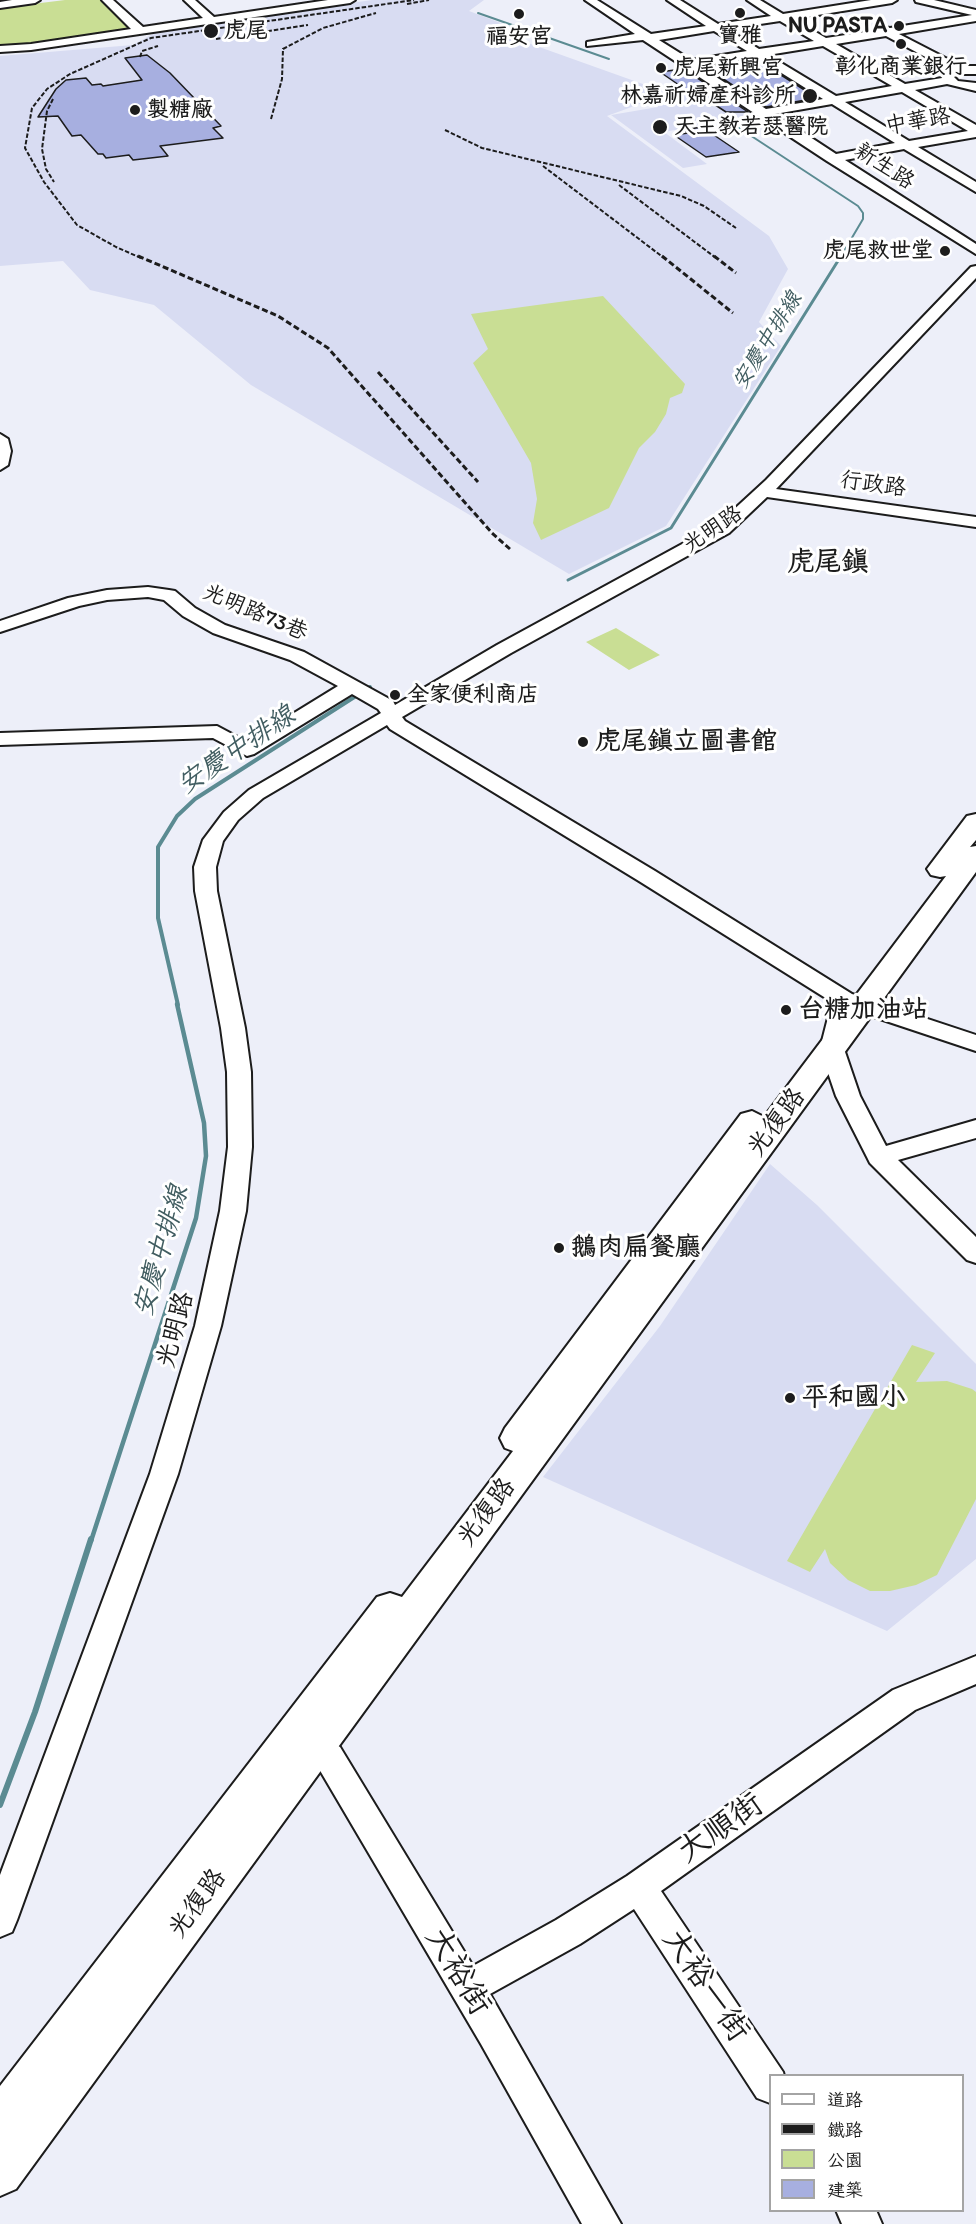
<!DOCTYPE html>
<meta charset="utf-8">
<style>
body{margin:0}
#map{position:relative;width:976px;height:2224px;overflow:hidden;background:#edeff9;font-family:Itim,"LXGW WenKai TC",sans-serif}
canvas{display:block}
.legend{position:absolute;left:769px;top:2074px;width:195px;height:138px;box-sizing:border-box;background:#fff;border:2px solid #a4a4a4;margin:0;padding:8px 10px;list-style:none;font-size:18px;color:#1c1c1c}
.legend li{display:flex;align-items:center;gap:12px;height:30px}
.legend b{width:30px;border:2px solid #a4a4a4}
</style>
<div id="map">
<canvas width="976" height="2224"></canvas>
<ul class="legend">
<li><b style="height:8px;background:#fff"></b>道路</li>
<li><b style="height:8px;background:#1c1c1c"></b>鐵路</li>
<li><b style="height:16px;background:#c9de94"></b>公園</li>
<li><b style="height:16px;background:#a7afe0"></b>建築</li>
</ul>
</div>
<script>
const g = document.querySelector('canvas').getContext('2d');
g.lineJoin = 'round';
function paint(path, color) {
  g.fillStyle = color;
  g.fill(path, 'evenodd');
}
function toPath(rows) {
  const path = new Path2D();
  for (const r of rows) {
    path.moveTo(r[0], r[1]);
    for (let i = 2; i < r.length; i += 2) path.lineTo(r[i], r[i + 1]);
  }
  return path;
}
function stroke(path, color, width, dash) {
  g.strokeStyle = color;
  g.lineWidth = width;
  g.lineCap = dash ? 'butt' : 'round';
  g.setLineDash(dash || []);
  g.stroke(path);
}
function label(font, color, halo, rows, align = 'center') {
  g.font = font + ' Itim,"LXGW WenKai TC",sans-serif';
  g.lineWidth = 6;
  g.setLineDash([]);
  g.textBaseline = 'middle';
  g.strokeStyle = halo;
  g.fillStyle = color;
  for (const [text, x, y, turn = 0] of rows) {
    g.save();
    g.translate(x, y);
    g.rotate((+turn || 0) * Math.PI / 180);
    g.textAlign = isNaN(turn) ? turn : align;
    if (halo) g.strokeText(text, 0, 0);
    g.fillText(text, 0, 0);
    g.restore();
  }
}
const built = toPath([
 [372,0,484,0,469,11,522,31,513,34,528,43,668,93,660,97,721,89,757,115,664,132,707,164,683,168,611,115,658,107,656,98,607,116,769,236,788,269,759,322,781,346,666,526,569,574,251,385,154,305,90,290,63,261,0,266,0,56,133,45,158,31],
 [770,1164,817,1205,976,1364,976,1559,887,1631,543,1477,660,1326]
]);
const green = toPath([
 [65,0,103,0,134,29,40,43,0,46,0,8],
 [603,296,685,384,682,393,670,398,666,414,655,432,639,448,609,508,541,540,533,523,537,499,531,463,473,363,488,349,471,314],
 [616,628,660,655,629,670,586,642],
 [912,1345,935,1353,916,1382,947,1381,972,1389,976,1392,976,1499,937,1575,916,1585,890,1591,870,1591,848,1580,830,1563,825,1549,810,1572,787,1561]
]);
const streamFar4 = toPath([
 [478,13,609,59],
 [727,120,858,206,863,213,863,219,840,258]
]);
const streamFar3 = toPath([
 [568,580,671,528,841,256]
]);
const streamFar2 = toPath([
 [178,1005,158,918,158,847,177,816,195,799,370,687]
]);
const streamFar1 = toPath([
 [91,1541,196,1218,206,1156,204,1123,177,1004]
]);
const stream = toPath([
 [0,1805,35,1712,91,1539]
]);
const building = toPath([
 [147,55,170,73,221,126,213,128,223,138,160,146,168,156,133,160,129,155,106,158,103,154,98,154,81,135,72,136,58,116,38,117,56,89,66,80,86,78,92,85,101,84,103,86,142,80,125,58,147,55],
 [756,59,817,98,766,107,705,67,756,59],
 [682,69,688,72,748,112,726,112,697,93,692,94,660,72,682,69],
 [702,127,739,152,706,157,674,135,688,133,683,130,702,127]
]);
const minor = toPath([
 [12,0,40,0,35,3,0,8,0,2,12,0],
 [102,0,113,0,143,27,203,18,184,0,195,0,214,17,328,0,355,0,350,3,31,50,0,52,0,46,31,44,131,29,102,0],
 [585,0,597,0,651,34,706,26,667,0,680,0,718,24,771,16,747,0,760,0,783,14,871,0,897,0,892,3,793,19,826,38,878,30,884,27,890,28,972,15,916,2,915,0,934,0,976,10,976,21,899,34,961,66,976,66,976,74,961,74,954,77,958,81,976,83,976,91,947,84,915,90,976,125,976,137,918,147,976,182,976,192,904,149,845,160,976,244,976,254,827,161,643,40,587,46,587,42,635,34,585,0],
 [780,21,814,41,759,49,727,29,780,21],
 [714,31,747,51,691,60,659,40,714,31],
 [886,36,950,70,943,73,942,78,905,84,836,44,886,36],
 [823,46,892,86,836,96,768,55,823,46],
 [756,57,823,99,766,109,699,66,756,57],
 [902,92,968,131,909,141,845,102,902,92],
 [832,104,895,143,836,154,775,114,832,104],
 [976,266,976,278,776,489,976,517,976,527,767,497,729,533,511,653,402,717,405,721,655,871,852,994,976,1035,976,1051,853,1010,844,1049,860,1096,886,1146,976,1120,976,1138,898,1160,976,1237,976,1263,967,1260,870,1163,867,1157,836,1096,820,1049,832,1002,639,881,390,729,387,725,263,798,238,820,223,841,216,867,217,891,245,1028,251,1072,252,1147,246,1211,221,1326,178,1474,17,1920,12,1932,0,1937,0,1875,150,1474,195,1326,220,1211,228,1147,227,1072,221,1028,195,891,194,867,203,840,224,812,249,790,381,713,378,709,352,694,254,754,247,756,213,738,0,745,0,733,217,726,247,742,338,686,290,660,213,633,183,616,164,600,148,597,107,600,79,606,0,632,0,621,68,598,107,590,148,587,169,590,175,591,195,608,225,625,304,652,393,701,395,705,497,645,717,525,766,480,971,267,976,266],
 [0,434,8,439,11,451,8,465,0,470,0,434],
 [976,1656,976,1684,915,1710,661,1891,783,2072,784,2076,770,2076,770,2103,757,2098,634,1909,580,1944,490,1994,621,2224,582,2224,481,2044,318,1767,293,1751,288,1741,293,1731,304,1726,340,1747,473,1966,556,1920,627,1876,893,1690,976,1656],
 [836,2210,876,2210,882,2224,842,2224,836,2210]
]);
const major = toPath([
 [976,814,976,840,970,847,976,846,976,872,16,2189,0,2196,0,2086,377,1597,390,1593,402,1597,513,1451,505,1448,500,1438,505,1428,741,1114,752,1111,764,1117,946,876,940,877,931,875,927,869,967,816,976,814]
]);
const railFar1 = toPath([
 [407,4,429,0],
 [216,39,308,25],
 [140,57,142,51,158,46],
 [53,99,47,111,42,149,46,169,54,182],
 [271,119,282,79,283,49,323,28,376,13],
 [445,130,482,148,681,196,704,206,736,228],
 [543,166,664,258],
 [619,185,716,258],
 [141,258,116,247,77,225,44,182,25,148,32,108,47,89,70,74,151,38,414,0]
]);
const rail = toPath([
 [138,256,278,316,328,348,492,533,510,549],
 [662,256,733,313],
 [714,256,736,273],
 [378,372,478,482]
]);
const markers = [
 [740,13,6,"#1c1c1c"],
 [519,14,6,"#1c1c1c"],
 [899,26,6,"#1c1c1c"],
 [211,31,8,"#1c1c1c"],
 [901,44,6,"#1c1c1c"],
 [661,68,6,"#1c1c1c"],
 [810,96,8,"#1c1c1c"],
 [135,110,6,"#1c1c1c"],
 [660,127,8,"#1c1c1c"],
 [945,251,6,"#1c1c1c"],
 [395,695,6,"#1c1c1c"],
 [583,742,6,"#1c1c1c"],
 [786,1010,6,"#1c1c1c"],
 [559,1248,6,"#1c1c1c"],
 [790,1398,6,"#1c1c1c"]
];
const farPoinames = [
 ["NU PASTA",887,26,"right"],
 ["虎尾",224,31],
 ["寶雅",740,36,"center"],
 ["福安宮",519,37,"center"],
 ["彰化商業銀行",901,67,"center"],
 ["虎尾新興宮",673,68],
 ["林嘉祈婦產科診所",796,96,"right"],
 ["製糖廠",147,110],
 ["天主教若瑟醫院",674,127],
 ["虎尾救世堂",933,251,"right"],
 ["全家便利商店",407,695]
];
const farStreetnames = [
 ["中華路",918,122,-10],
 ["新生路",884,167,33],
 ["行政路",873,485,8],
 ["光明路",713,530,-34],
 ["光明路73巷",255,613,23]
];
const farWaternames = [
 ["安慶中排線",768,341,-58]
];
const poiNames = [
 ["虎尾鎮立圖書館",595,742],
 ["台糖加油站",798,1010],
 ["鵝肉扁餐廳",571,1248],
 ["平和國小",802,1398]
];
const streetNames = [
 ["光復路",777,1123,-53],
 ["光明路",176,1330,-75],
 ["光復路",487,1513,-53],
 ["光復路",198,1904,-54]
];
const farDistrictnames = [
 ["虎尾鎮",828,563]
];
const waterNames = [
 ["安慶中排線",237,751,-34],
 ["安慶中排線",162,1251,-74]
];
const nearStreetnames = [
 ["大順街",721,1829,-35],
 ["大裕街",457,1972,59],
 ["大裕一街",705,1986,56]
];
paint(built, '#d8dcf2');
paint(green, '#c9de94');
stroke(streamFar4, '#5b8b92', 2);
stroke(streamFar3, '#5b8b92', 3);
stroke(streamFar2, '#5b8b92', 4);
stroke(streamFar1, '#5b8b92', 4.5);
stroke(stream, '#5b8b92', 6);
paint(building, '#a7afe0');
stroke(building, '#1c1c1c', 1.5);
stroke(minor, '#1c1c1c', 4);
stroke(major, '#1c1c1c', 4);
paint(minor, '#fff');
paint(major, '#fff');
stroke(railFar1, '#1c1c1c', 2, [4.5, 2]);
stroke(rail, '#1c1c1c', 3, [6, 3]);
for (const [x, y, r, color] of markers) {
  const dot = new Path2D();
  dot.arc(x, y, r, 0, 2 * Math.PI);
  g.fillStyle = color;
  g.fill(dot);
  stroke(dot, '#fff', 2);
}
label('bold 22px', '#1c1c1c', '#fff', farPoinames, 'left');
label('22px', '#1c1c1c', '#fff', farStreetnames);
label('italic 22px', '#415d61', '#fff', farWaternames);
label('bold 26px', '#1c1c1c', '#fff', poiNames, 'left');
label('26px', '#1c1c1c', '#fff', streetNames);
label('bold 27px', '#1c1c1c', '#fff', farDistrictnames);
label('italic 27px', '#415d61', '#fff', waterNames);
label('32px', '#1c1c1c', '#fff', nearStreetnames);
</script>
